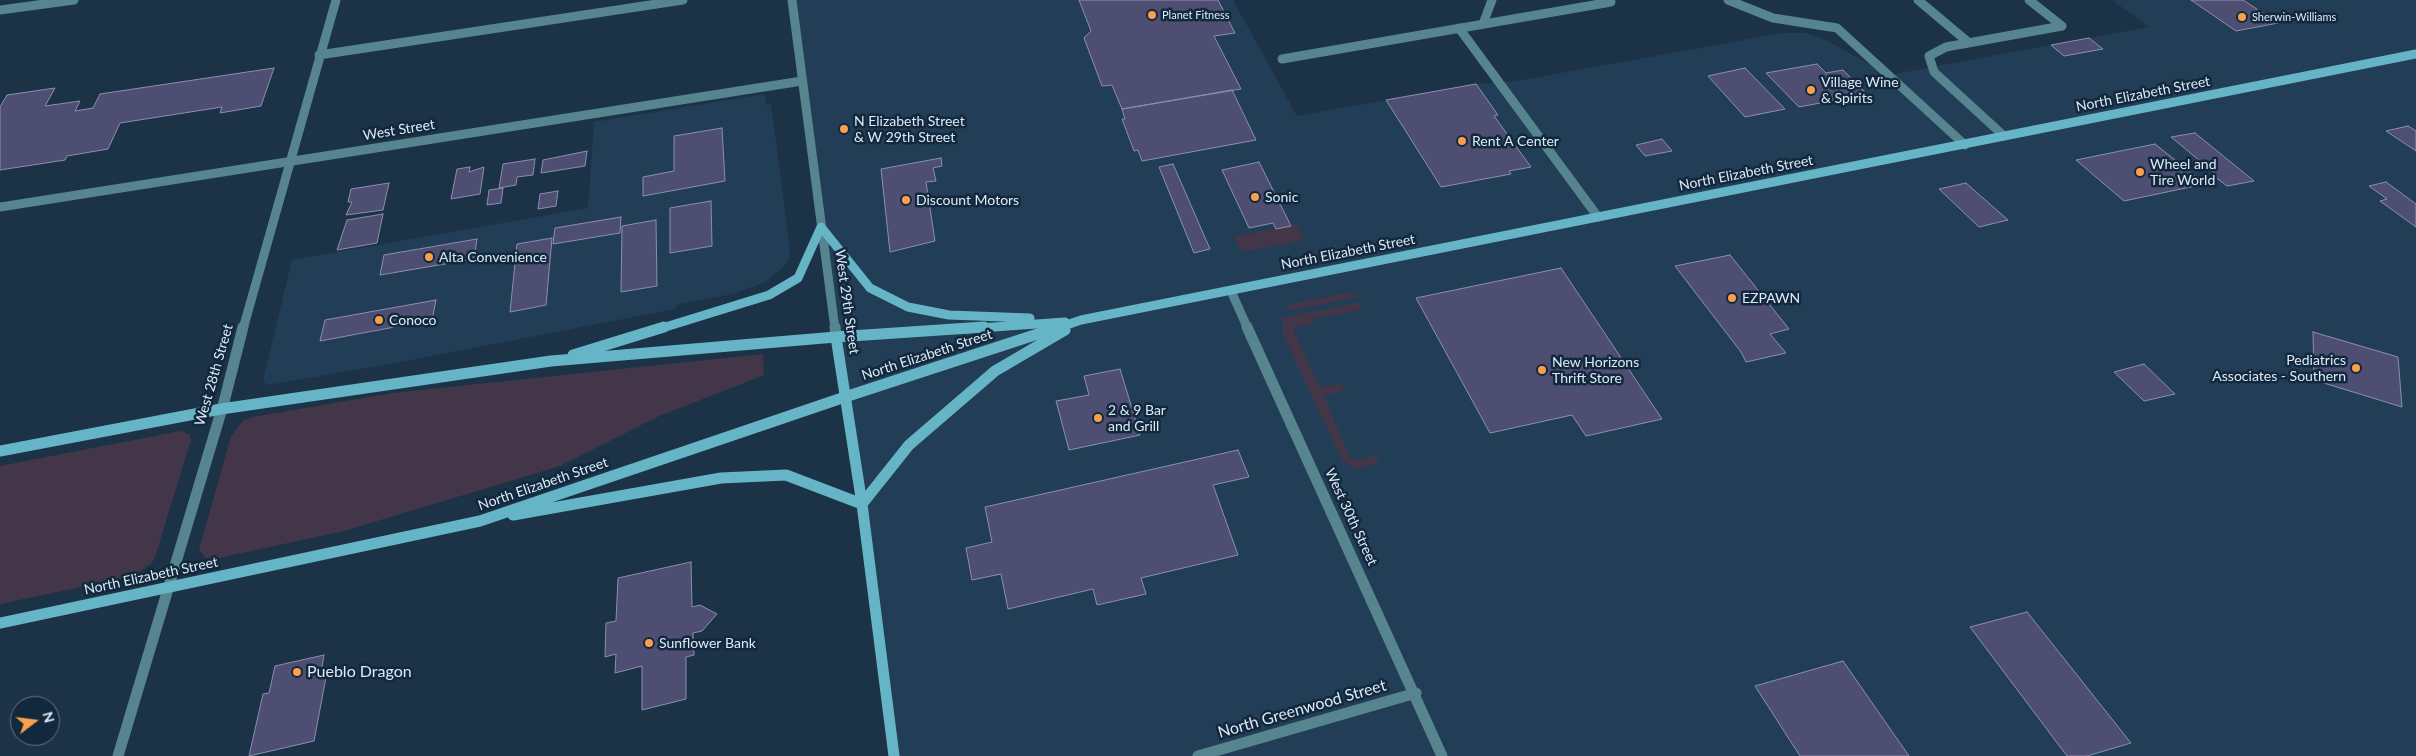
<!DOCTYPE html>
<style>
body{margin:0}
#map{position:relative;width:2416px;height:756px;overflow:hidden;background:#1c3246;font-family:Lato,sans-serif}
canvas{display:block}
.north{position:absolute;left:10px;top:696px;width:50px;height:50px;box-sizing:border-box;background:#12283c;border:1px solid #637687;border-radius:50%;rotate:75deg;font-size:14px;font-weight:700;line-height:20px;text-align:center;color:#dceaf7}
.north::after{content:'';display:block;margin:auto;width:18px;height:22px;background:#fa9f4e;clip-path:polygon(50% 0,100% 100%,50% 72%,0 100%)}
</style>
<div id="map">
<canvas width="2416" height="756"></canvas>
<div class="north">N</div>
</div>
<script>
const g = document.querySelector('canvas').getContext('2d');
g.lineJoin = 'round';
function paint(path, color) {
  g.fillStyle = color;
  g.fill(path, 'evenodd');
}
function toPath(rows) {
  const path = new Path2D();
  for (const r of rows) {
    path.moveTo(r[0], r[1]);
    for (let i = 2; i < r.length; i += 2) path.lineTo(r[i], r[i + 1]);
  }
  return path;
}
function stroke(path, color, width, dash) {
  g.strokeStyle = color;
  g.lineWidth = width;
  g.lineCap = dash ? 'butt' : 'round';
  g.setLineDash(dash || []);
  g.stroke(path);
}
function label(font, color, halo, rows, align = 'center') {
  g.font = font + ' Lato,sans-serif';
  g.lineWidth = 5;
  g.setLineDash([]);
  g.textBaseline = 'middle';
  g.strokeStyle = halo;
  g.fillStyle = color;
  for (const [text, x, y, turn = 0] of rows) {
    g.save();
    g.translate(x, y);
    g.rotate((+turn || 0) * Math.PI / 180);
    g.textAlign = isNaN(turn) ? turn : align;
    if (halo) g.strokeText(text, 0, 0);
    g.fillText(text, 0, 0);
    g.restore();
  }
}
const built = toPath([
 [791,0,1233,0,1297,116,1476,84,1516,81,1783,33,1806,33,1826,40,1889,75,2149,27,2112,0,2416,0,2416,756,894,756],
 [765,94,766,105,771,104,790,249,789,258,783,267,766,282,733,294,677,304,675,309,390,364,267,385,263,380,292,260,588,208,594,122]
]);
const green = toPath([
 [1295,224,1298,226,1305,240,1242,252,1234,237],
 [1351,292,1360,297,1289,311,1288,309,1290,304],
 [1362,302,1362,306,1359,310,1313,319,1313,323,1293,329,1319,386,1323,387,1339,384,1345,386,1342,391,1324,396,1351,459,1355,460,1375,456,1379,459,1376,464,1353,470,1348,463,1343,462,1283,335,1282,318],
 [763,354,764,375,657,417,560,466,344,531,214,559,206,558,199,550,231,436,243,421,253,417,392,393],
 [180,431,190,435,191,440,154,560,149,565,133,576,0,604,0,466]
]);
const building = toPath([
 [1079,0,1218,0,1235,33,1214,36,1241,89,1122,109,1112,85,1102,86,1084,38,1091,31,1079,0],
 [2191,0,2243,0,2278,23,2236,31,2191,0],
 [2089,38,2103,49,2064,56,2051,45,2089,38],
 [1817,64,1826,73,1843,70,1867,94,1799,107,1766,73,1817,64],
 [274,68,261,106,220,113,222,107,120,123,108,149,67,156,65,160,0,170,0,107,7,95,55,88,45,106,80,101,75,111,93,108,100,94,274,68],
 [1745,68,1785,109,1745,117,1708,76,1745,68],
 [1476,84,1498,115,1494,116,1531,167,1509,171,1511,174,1441,187,1386,100,1476,84],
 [1232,90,1256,140,1142,161,1138,150,1134,151,1122,119,1125,119,1122,109,1232,90],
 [2408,126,2416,131,2416,151,2386,131,2408,126],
 [722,128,725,181,643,196,643,177,674,171,674,136,722,128],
 [2195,133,2254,181,2227,186,2214,176,2217,175,2171,137,2195,133],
 [1662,139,1672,151,1645,156,1636,145,1662,139],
 [2155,144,2205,184,2124,201,2076,160,2155,144],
 [587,151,585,166,541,173,543,160,587,151],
 [941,158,942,166,933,168,936,181,926,182,935,241,890,252,881,169,941,158],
 [535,159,533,175,517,177,516,185,499,188,503,164,535,159],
 [1259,162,1291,226,1276,229,1273,223,1249,228,1222,170,1259,162],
 [1173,164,1210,249,1194,253,1159,167,1173,164],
 [470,167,469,172,484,167,480,194,451,199,457,169,470,167],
 [2386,182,2416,204,2416,227,2380,201,2387,199,2369,186,2386,182],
 [389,183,383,210,346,215,352,202,348,202,351,189,389,183],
 [1966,183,2008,220,1979,227,1939,189,1966,183],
 [503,188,501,203,487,205,489,190,503,188],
 [558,191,556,206,538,209,540,194,558,191],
 [711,201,712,246,670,253,670,208,711,201],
 [383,214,377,243,337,250,347,220,383,214],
 [621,217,620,233,553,244,555,228,621,217],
 [656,220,657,286,621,292,622,226,656,220],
 [552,238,546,305,510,312,517,244,552,238],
 [477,239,474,259,380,275,384,255,477,239],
 [1730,255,1789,329,1770,334,1786,353,1746,362,1741,352,1675,266,1730,255],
 [1561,268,1662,419,1586,436,1572,415,1490,433,1416,298,1561,268],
 [436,300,432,320,320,341,325,320,436,300],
 [2313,332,2398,357,2402,407,2314,380,2313,332],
 [2144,364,2175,394,2144,401,2114,372,2144,364],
 [1120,369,1140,435,1069,450,1056,401,1089,395,1084,376,1120,369],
 [1238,450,1249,477,1213,485,1238,555,1141,578,1146,594,1097,605,1093,589,1008,609,1001,574,972,580,966,548,992,542,985,507,1238,450],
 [691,562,692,607,700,605,717,614,702,631,693,633,694,655,686,657,686,699,642,710,642,666,615,673,616,654,605,657,606,623,616,621,618,578,691,562],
 [2027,612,2131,743,2087,756,2067,756,1970,627,2027,612],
 [324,655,321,673,327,672,314,741,249,756,263,694,269,693,275,666,324,655],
 [1843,661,1909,756,1800,756,1755,686,1843,661]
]);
const minorFar1 = toPath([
 [1728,0,1773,18,1837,28,1965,145],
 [1918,0,1968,42],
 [2029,0,2062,26],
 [0,10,74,0],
 [1483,24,1492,0],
 [1459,28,1598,217],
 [319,55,683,0],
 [1282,59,1611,2],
 [2004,136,1934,72,1929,56,1946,47,2062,26],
 [1231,291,1248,329],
 [243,329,336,0]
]);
const minor = toPath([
 [1247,327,1442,756],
 [118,756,224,402,243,327],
 [1198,756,1416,693]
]);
const tertiaryFar1 = toPath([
 [792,0,835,329],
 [0,207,802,81]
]);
const tertiary = toPath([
 [835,327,836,337]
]);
const secondaryFar1 = toPath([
 [659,329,769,295,798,278,821,227,870,288,908,307,949,315,1030,318],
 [965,329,1065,322],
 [1055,329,1081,320,2416,54]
]);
const secondary = toPath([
 [836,337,862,504,894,756],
 [573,355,664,327],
 [0,451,221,409,551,361,836,337,984,327],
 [513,515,721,478,786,475,862,504,909,445,995,371,1065,330],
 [0,623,480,521,845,397,1059,327]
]);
const markers = [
 [1152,15,5,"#fa9f4e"],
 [2242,17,5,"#fa9f4e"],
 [1811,90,5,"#fa9f4e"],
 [844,129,5,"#fa9f4e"],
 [1462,141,5,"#fa9f4e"],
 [2140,172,5,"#fa9f4e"],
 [1255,197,5,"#fa9f4e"],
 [906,200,5,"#fa9f4e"],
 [429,257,5,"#fa9f4e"],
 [1732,298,5,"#fa9f4e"],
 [379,320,5,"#fa9f4e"],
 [2356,368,5,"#fa9f4e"],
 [1542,370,5,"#fa9f4e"],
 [1098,418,5,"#fa9f4e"],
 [649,643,5,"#fa9f4e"],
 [297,672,5,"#fa9f4e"]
];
const farPoinames = [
 ["Planet Fitness",1162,15],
 ["Sherwin-Williams",2252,17]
];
const poiNames = [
 ["Village Wine",1821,82],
 ["& Spirits",1821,98],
 ["N Elizabeth Street",854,121],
 ["& W 29th Street",854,137],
 ["Rent A Center",1472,141],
 ["Wheel and",2150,164],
 ["Tire World",2150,180],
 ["Sonic",1265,197],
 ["Discount Motors",916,200],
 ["Alta Convenience",439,257],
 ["EZPAWN",1742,298],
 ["Conoco",389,320],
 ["Pediatrics",2346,360,"right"],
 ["Associates - Southern",2346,376,"right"],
 ["New Horizons",1552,362],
 ["Thrift Store",1552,378],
 ["2 & 9 Bar",1108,410],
 ["and Grill",1108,426],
 ["Sunflower Bank",659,643]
];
const streetNames = [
 ["North Elizabeth Street",2143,94,-11],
 ["West Street",399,130,-9],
 ["North Elizabeth Street",1746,173,-11],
 ["North Elizabeth Street",1348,252,-11],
 ["West 29th Street",847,302,82],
 ["North Elizabeth Street",927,355,-18],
 ["West 28th Street",214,375,-74],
 ["North Elizabeth Street",543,484,-19],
 ["West 30th Street",1351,517,65],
 ["North Elizabeth Street",151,576,-12]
];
const nearPoinames = [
 ["Pueblo Dragon",307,672]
];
const nearStreetnames = [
 ["North Greenwood Street",1302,709,-16]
];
paint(built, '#223e56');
paint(green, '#443649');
paint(building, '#4d4e72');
stroke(building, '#8c8fae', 1);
stroke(minorFar1, '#56858f', 9);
stroke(minor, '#56858f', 11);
stroke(tertiaryFar1, '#56858f', 9);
stroke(tertiary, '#56858f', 11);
stroke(secondaryFar1, '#66b5c6', 9);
stroke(secondary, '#66b5c6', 11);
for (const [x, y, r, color] of markers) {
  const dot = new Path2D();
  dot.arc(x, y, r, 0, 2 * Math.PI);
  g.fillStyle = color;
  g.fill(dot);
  stroke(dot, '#12283c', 2);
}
label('11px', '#dceaf7', '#12283c', farPoinames, 'left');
label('14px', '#dceaf7', '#12283c', poiNames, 'left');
label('14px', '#dceaf7', '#12283c', streetNames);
label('16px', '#dceaf7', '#12283c', nearPoinames, 'left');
label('16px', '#dceaf7', '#12283c', nearStreetnames);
</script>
